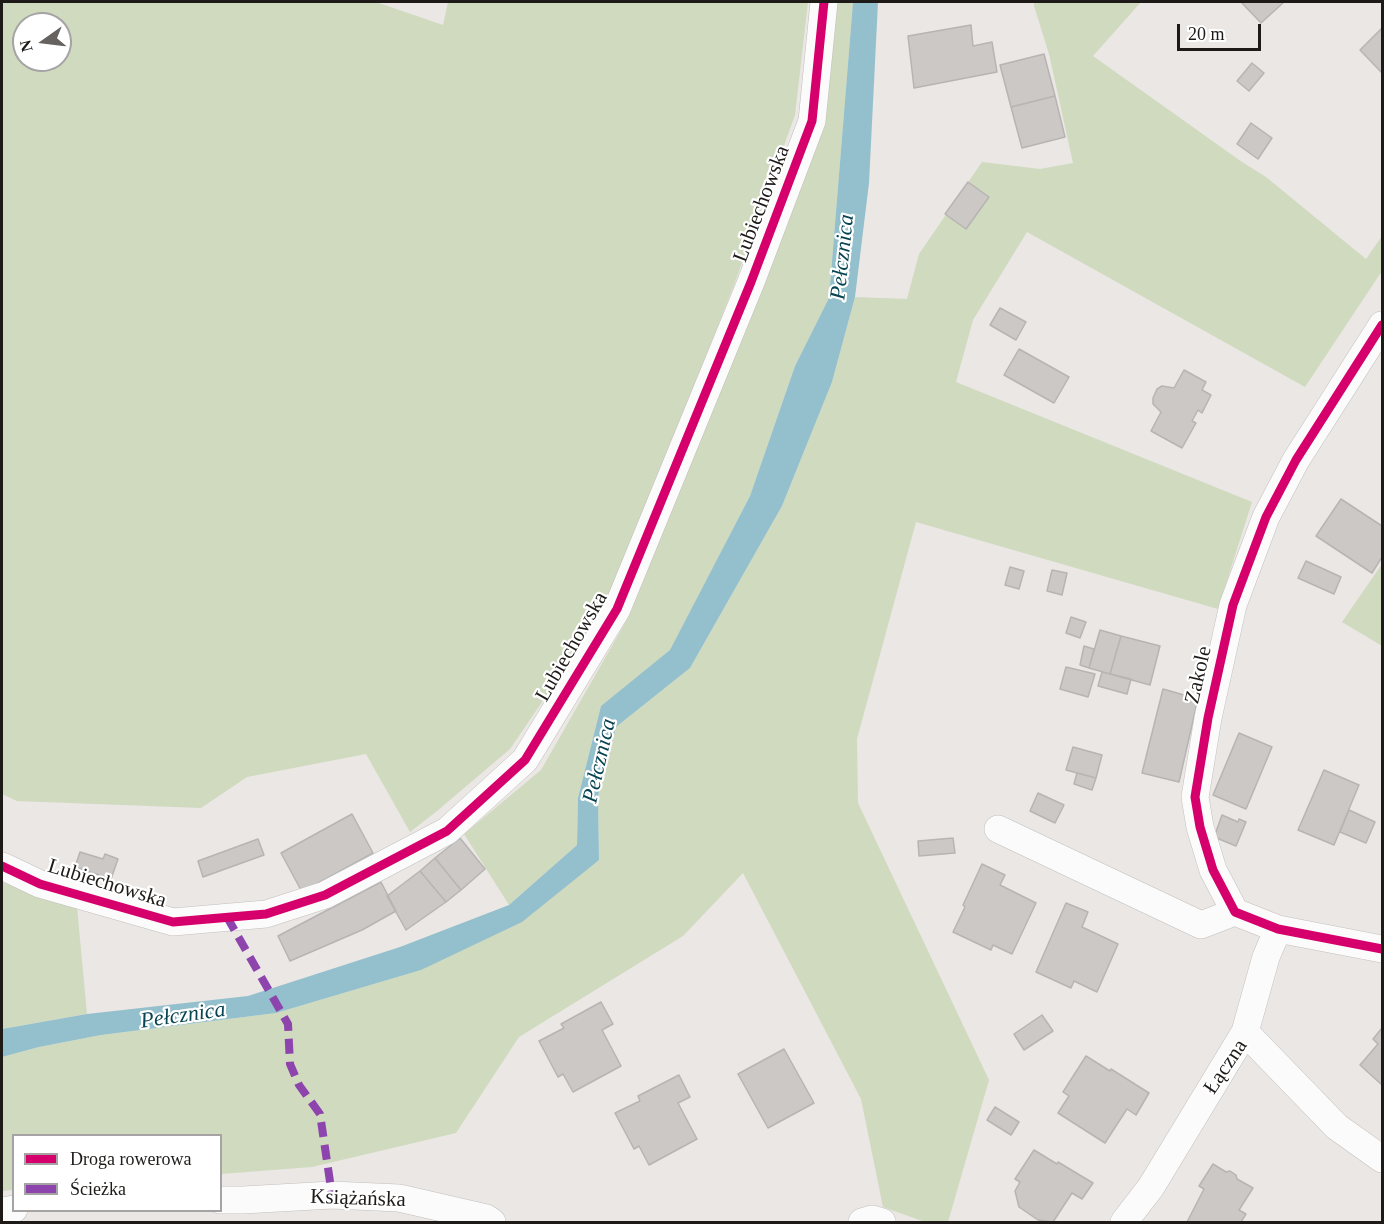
<!DOCTYPE html>
<meta charset="utf-8">
<style>
body{margin:0}
#map{position:relative;width:1384px;height:1224px;overflow:hidden;background:#eae7e4;font-family:Georgia,serif}
canvas{display:block}
.frame{position:absolute;inset:0;border:3px solid #1d1a18;pointer-events:none}
.legend{position:absolute;left:12px;top:1134px;width:210px;height:78px;box-sizing:border-box;background:#fff;border:2px solid #a5a3a3;margin:0;padding:8px 10px;list-style:none;font-size:18px;color:#1d1a18}
.legend li{display:flex;align-items:center;gap:12px;height:30px}
.legend b{width:30px;border:2px solid #a5a3a3}
.north{position:absolute;left:12px;top:12px;width:60px;height:60px;box-sizing:border-box;background:#fff;border:2px solid #a5a3a3;border-radius:50%;rotate:256deg;font-size:16px;font-weight:700;line-height:24px;text-align:center;color:#1d1a18}
.north::after{content:'';display:block;margin:auto;width:21px;height:27px;background:#65625f;clip-path:polygon(50% 0,100% 100%,50% 72%,0 100%)}
.scale{position:absolute;left:1177px;top:24px;width:84px;height:27px;box-sizing:border-box;border:3px solid #1d1a18;border-top:0;padding-left:8px;font-size:18px;line-height:21px;white-space:nowrap;color:#1d1a18;-webkit-text-stroke:4px #fff;paint-order:stroke}
</style>
<div id="map">
<canvas width="1384" height="1224"></canvas>
<div class="frame"></div>
<ul class="legend">
<li><b style="height:8px;background:#d6006c"></b>Droga rowerowa</li>
<li><b style="height:8px;background:#8e44ad"></b>Ścieżka</li>
</ul>
<div class="north">N</div>
<div class="scale">20 m</div>
</div>
<script>
const g = document.querySelector('canvas').getContext('2d');
g.lineJoin = 'round';
function paint(path, color) {
  g.fillStyle = color;
  g.fill(path, 'evenodd');
}
function toPath(rows) {
  const path = new Path2D();
  for (const r of rows) {
    path.moveTo(r[0], r[1]);
    for (let i = 2; i < r.length; i += 2) path.lineTo(r[i], r[i + 1]);
  }
  return path;
}
function stroke(path, color, width, dash) {
  g.strokeStyle = color;
  g.lineWidth = width;
  g.lineCap = dash ? 'butt' : 'round';
  g.setLineDash(dash || []);
  g.stroke(path);
}
function label(font, color, halo, rows, align = 'center') {
  g.font = font + ' Georgia,serif';
  g.lineWidth = 4.5;
  g.setLineDash([]);
  g.textBaseline = 'middle';
  g.strokeStyle = halo;
  g.fillStyle = color;
  for (const [text, x, y, turn = 0] of rows) {
    g.save();
    g.translate(x, y);
    g.rotate((+turn || 0) * Math.PI / 180);
    g.textAlign = isNaN(turn) ? turn : align;
    if (halo) g.strokeText(text, 0, 0);
    g.fillText(text, 0, 0);
    g.restore();
  }
}
const green = toPath([
 [2,2,376,2,443,25,448,2,808,2,795,115,734,285,608,605,510,749,437,811,410,832,366,754,247,777,201,808,17,801,2,794],
 [24,24,60,24,60,60,24,60],
 [833,2,853,2,829,298,795,366,750,496,670,651,601,706,578,798,577,845,509,905,464,834,541,770,628,618,760,286],
 [1034,2,1141,2,1093,56,1242,162,1266,177,1366,259,1382,236,1382,271,1305,387,1027,232,973,320,956,382,1252,502,1218,609,916,522,857,739,858,803,989,1080,948,1222,925,1222,883,1207,861,1099,743,873,683,936,519,1037,456,1133,312,1167,221,1174,220,1136,14,1136,13,1190,2,1191,2,1057,39,1047,101,1035,276,1013,421,970,599,860,598,796,616,727,690,668,782,506,832,382,855,297,907,299,919,254,982,162,1040,169,1073,163,1049,54,1034,6],
 [1382,564,1382,646,1342,622],
 [2,876,77,907,87,1014,2,1029]
]);
const water = toPath([
 [853,2,878,2,869,183,855,297,832,382,782,506,690,668,616,727,598,796,599,860,522,922,421,970,276,1013,101,1035,39,1047,2,1057,2,1029,87,1014,248,996,400,947,509,905,577,845,578,798,601,706,670,650,750,496,795,366,829,298]
]);
const building = toPath([
 [1241,2,1284,2,1261,23,1241,2],
 [971,25,973,46,992,42,997,72,914,88,908,36,971,25],
 [1382,28,1382,73,1360,50,1382,28],
 [1044,54,1055,96,1011,107,1000,65,1044,54],
 [1252,63,1264,73,1249,91,1237,81,1252,63],
 [1055,96,1065,137,1022,148,1011,107,1055,96],
 [1251,123,1272,138,1258,159,1237,144,1251,123],
 [968,182,989,197,966,229,945,214,968,182],
 [1000,308,1026,322,1016,340,990,325,1000,308],
 [1019,349,1069,377,1054,403,1004,375,1019,349],
 [1184,370,1206,382,1202,390,1211,395,1202,413,1198,410,1192,421,1196,423,1182,448,1151,431,1161,412,1153,404,1153,398,1157,389,1162,386,1174,388,1184,370],
 [1341,499,1382,526,1382,557,1372,573,1316,536,1341,499],
 [1306,561,1341,577,1334,594,1298,578,1306,561],
 [1010,567,1024,571,1019,589,1005,585,1010,567],
 [1052,570,1067,573,1062,595,1047,591,1052,570],
 [1071,617,1086,622,1080,638,1066,633,1071,617],
 [1100,630,1121,636,1110,674,1089,668,1100,630],
 [1121,636,1160,646,1150,685,1110,674,1121,636],
 [1084,646,1094,649,1089,668,1080,665,1084,646],
 [1066,667,1095,674,1088,697,1060,689,1066,667],
 [1102,672,1131,679,1127,694,1098,686,1102,672],
 [1163,689,1198,699,1179,782,1142,773,1163,689],
 [1239,733,1272,747,1246,809,1213,795,1239,733],
 [1073,747,1102,755,1096,778,1066,770,1073,747],
 [1324,770,1359,785,1334,845,1298,830,1324,770],
 [1077,773,1096,778,1092,790,1074,784,1077,773],
 [1038,793,1064,805,1055,823,1030,811,1038,793],
 [1349,810,1375,822,1366,843,1340,832,1349,810],
 [352,814,373,853,302,892,281,853,352,814],
 [1222,815,1238,822,1239,819,1246,822,1236,846,1214,837,1222,815],
 [460,838,485,869,461,890,435,858,460,838],
 [953,838,955,853,919,856,918,841,953,838],
 [258,839,264,855,203,877,198,861,258,839],
 [80,852,103,859,105,854,118,859,111,879,75,867,80,852],
 [435,858,461,890,446,902,420,871,435,858],
 [982,864,1005,875,1000,885,1036,903,1012,954,993,945,991,950,953,932,965,907,963,905,982,864],
 [420,871,446,902,406,930,387,896,420,871],
 [381,882,396,911,362,930,290,961,278,936,381,882],
 [1066,903,1088,912,1082,927,1118,944,1097,992,1074,981,1071,988,1036,972,1066,903],
 [601,1002,613,1024,602,1030,621,1066,573,1092,563,1074,558,1077,539,1041,564,1028,561,1024,601,1002],
 [1042,1015,1053,1031,1024,1050,1014,1034,1042,1015],
 [1382,1028,1382,1085,1360,1065,1378,1044,1373,1039,1382,1028],
 [784,1049,814,1103,768,1128,738,1074,784,1049],
 [1086,1056,1110,1071,1111,1069,1149,1093,1136,1115,1127,1109,1105,1143,1058,1113,1069,1096,1063,1092,1086,1056],
 [679,1075,690,1097,678,1103,697,1139,649,1165,639,1146,634,1149,615,1113,640,1101,638,1096,679,1075],
 [995,1107,1019,1122,1011,1135,987,1120,995,1107],
 [1034,1150,1057,1164,1058,1162,1093,1183,1082,1199,1072,1193,1053,1222,1038,1220,1019,1207,1015,1191,1020,1182,1015,1179,1034,1150],
 [1213,1164,1226,1172,1230,1171,1236,1175,1237,1179,1253,1188,1239,1210,1246,1214,1241,1222,1187,1222,1204,1189,1199,1186,1213,1164]
]);
const street = toPath([
 [1382,325,1296,460,1266,517,1233,605,1208,718,1195,797,1200,827,1213,870,1235,912,1278,929,1382,949],
 [998,829,1201,925,1235,912],
 [2,866,40,884,173,922,266,914,325,895,447,831,525,760,617,609,751,282,812,121,824,2],
 [1245,1032,1337,1127,1382,1159],
 [220,1200,243,1200,332,1195,399,1198,486,1218,492,1222],
 [2,1211,14,1209],
 [862,1222,872,1219,882,1222],
 [1124,1222,1151,1187,1245,1032,1266,957,1278,929]
]);
const quiet = toPath([
 [227,917,288,1024,290,1064,299,1085,320,1114,332,1195]
]);
const cycleway = toPath([
 [1382,325,1296,460,1266,517,1233,605,1208,718,1195,797,1200,827,1213,870,1235,912,1278,929,1382,949],
 [2,866,40,884,173,922,266,914,325,895,447,831,525,760,617,609,751,282,812,121,824,2]
]);
const streetNames = [
 ["Lubiechowska",762,204,-69],
 ["Lubiechowska",572,647,-60],
 ["Zakole",1199,675,-77],
 ["Lubiechowska",107,884,17],
 ["Łączna",1226,1067,-56],
 ["Książańska",358,1199,2]
];
const waterNames = [
 ["Pełcznica",843,257,-84],
 ["Pełcznica",600,761,-77],
 ["Pełcznica",183,1016,-8]
];
paint(green, '#d0dabf');
paint(water, '#93c0cc');
paint(building, '#cbc8c6');
stroke(building, '#b7b4b3', 1.5);
stroke(street, '#c2bfbc', 28);
stroke(street, '#fcfbfb', 27);
stroke(quiet, '#8e44ad', 8, [15, 8]);
stroke(cycleway, '#d6006c', 9);
label('21px', '#1d1a18', '#fff', streetNames);
label('italic 22px', '#074451', '#fff', waterNames);
</script>
